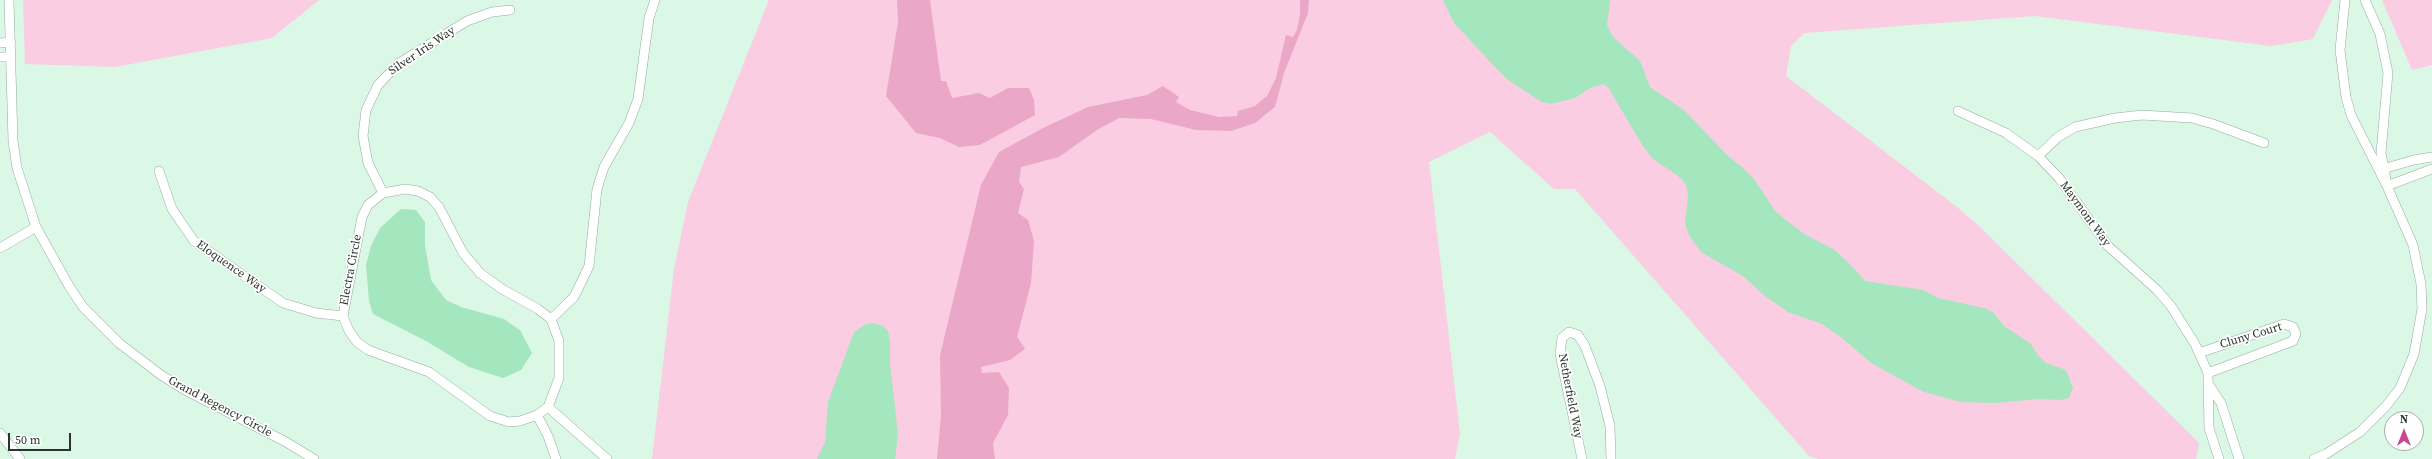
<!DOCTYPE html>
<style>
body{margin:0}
#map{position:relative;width:2432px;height:459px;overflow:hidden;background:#dbf7e5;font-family:"Source Serif 4",serif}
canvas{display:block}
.north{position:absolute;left:2384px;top:411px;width:40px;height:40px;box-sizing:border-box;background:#fff;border:1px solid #aaaeab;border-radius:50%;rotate:0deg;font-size:11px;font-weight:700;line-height:16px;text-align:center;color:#2a352e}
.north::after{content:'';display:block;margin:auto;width:14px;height:18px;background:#c84790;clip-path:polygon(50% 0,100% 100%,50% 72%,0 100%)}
.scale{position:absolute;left:8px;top:433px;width:63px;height:18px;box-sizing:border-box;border:2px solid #2a352e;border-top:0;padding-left:5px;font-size:12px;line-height:14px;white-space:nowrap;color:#2a352e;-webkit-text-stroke:3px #fff;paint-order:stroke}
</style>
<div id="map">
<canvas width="2432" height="459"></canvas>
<div class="north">N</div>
<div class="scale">50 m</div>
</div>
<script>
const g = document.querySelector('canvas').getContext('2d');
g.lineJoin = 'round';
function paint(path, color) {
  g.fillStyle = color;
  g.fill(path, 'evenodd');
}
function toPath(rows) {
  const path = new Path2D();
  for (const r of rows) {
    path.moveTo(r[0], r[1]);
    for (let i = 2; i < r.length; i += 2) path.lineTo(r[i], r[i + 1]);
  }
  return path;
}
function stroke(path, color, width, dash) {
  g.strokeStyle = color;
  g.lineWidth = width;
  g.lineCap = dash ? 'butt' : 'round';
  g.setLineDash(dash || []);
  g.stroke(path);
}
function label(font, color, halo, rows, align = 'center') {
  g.font = font + ' "Source Serif 4",serif';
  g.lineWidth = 3.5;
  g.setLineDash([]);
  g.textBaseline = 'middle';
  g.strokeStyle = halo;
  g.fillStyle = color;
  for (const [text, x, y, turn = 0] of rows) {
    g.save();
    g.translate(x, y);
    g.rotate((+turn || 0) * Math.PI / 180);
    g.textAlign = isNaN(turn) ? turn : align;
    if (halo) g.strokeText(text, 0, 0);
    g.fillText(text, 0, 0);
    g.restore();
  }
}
const green = toPath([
 [23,0,319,0,272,38,115,67,25,64],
 [769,0,2332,0,2313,39,2271,46,2035,16,1804,33,1791,46,1786,76,1957,207,1980,227,2199,443,2196,459,1819,459,1809,456,1575,189,1554,189,1490,132,1429,162,1460,434,1455,459,652,459,674,269,688,202],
 [2382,0,2432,0,2432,65,2412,70]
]);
const forest = toPath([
 [897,0,930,0,941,81,946,81,952,98,979,93,990,98,1008,88,1029,88,1034,100,1035,115,980,145,959,147,940,138,916,133,886,96,898,22],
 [1300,0,1309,0,1308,13,1284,73,1275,107,1255,123,1231,131,1196,130,1151,119,1119,118,1097,130,1059,157,1021,167,1019,182,1024,189,1018,213,1028,220,1034,241,1031,283,1017,337,1025,349,1010,360,981,367,982,373,999,372,1009,388,1008,415,993,443,995,459,937,459,941,415,940,355,981,185,999,152,1043,128,1088,107,1147,95,1163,86,1179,97,1176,102,1190,110,1219,117,1237,116,1238,111,1255,106,1267,96,1276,78,1286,35,1293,37,1297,30,1300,14]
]);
const water = toPath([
 [1443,0,1610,0,1607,25,1613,37,1640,61,1650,87,1685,111,1728,156,1742,167,1754,179,1776,212,1804,234,1833,249,1846,260,1865,281,1923,290,1938,298,1984,308,1994,313,2004,326,2031,344,2037,354,2046,363,2066,370,2073,388,2069,398,2060,400,2039,399,1995,403,1961,402,1924,392,1871,363,1842,338,1822,324,1788,312,1765,296,1743,276,1701,252,1690,237,1685,224,1688,196,1686,184,1678,176,1652,158,1641,143,1608,87,1604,84,1590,88,1575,98,1551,104,1542,102,1508,80,1497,69,1454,23],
 [401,209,416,210,425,222,425,245,431,280,446,300,461,307,504,319,520,330,532,353,521,370,503,378,469,367,426,341,373,314,369,301,366,265,371,246,380,228],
 [874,323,883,326,888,331,890,341,890,364,898,434,895,459,817,459,825,442,828,402,854,332,866,324]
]);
const minor = toPath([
 [9,0,13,141,17,168,36,227,69,286,83,307,119,343,161,375,185,390,286,442,314,459],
 [2365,0,2380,34,2388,73,2381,153,2386,179],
 [0,43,11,42],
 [0,57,11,57],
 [1958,111,2006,133,2038,156,2059,178,2108,246,2157,290,2171,306,2195,344,2208,373,2209,428,2219,459],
 [2038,156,2058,137,2075,127,2115,118,2142,115,2192,118,2213,124,2264,143],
 [2379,170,2414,160,2432,157],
 [159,171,172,209,194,241,283,303,316,313,343,316],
 [2387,186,2432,169],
 [405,189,418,191,430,197,439,207,463,253,480,273,502,289,538,309,551,319,559,341,559,378,548,407,537,415,520,421,509,422,490,416,429,372,368,350,357,342,349,331,343,316,362,217,368,205,383,193,405,189],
 [383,193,368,163,363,136,366,110,378,85,399,63,467,21,492,12,510,10],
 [0,248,36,227],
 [551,319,574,297,589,266,597,189,604,167,629,123,638,99,649,18,655,0],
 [2199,353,2284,324,2293,327,2296,334,2293,341,2208,373],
 [2209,385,2221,403,2239,459],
 [548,407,607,459],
 [537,415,548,436,556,459],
 [0,433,20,459],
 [1582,459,1560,354,1562,338,1569,332,1578,335,1585,346,1600,386,1610,426,1611,459],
 [2314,459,2326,454,2360,432,2386,406,2400,388,2414,354,2422,309,2421,284,2413,245,2387,186,2351,115,2346,97,2340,50,2345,0]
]);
const streetNames = [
 ["Silver Iris Way",422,51,-34],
 ["Maymont Way",2085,214,54],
 ["Eloquence Way",231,267,35],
 ["Electra Circle",351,270,-79],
 ["Cluny Court",2251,336,-17],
 ["Netherfield Way",1570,396,79],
 ["Grand Regency Circle",220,407,28]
];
paint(green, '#facde2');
paint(forest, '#eaa7c8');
paint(water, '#a4e6bd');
stroke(minor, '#93ae9c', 10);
stroke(minor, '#fff', 9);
label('12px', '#2a352e', '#fff', streetNames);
</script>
